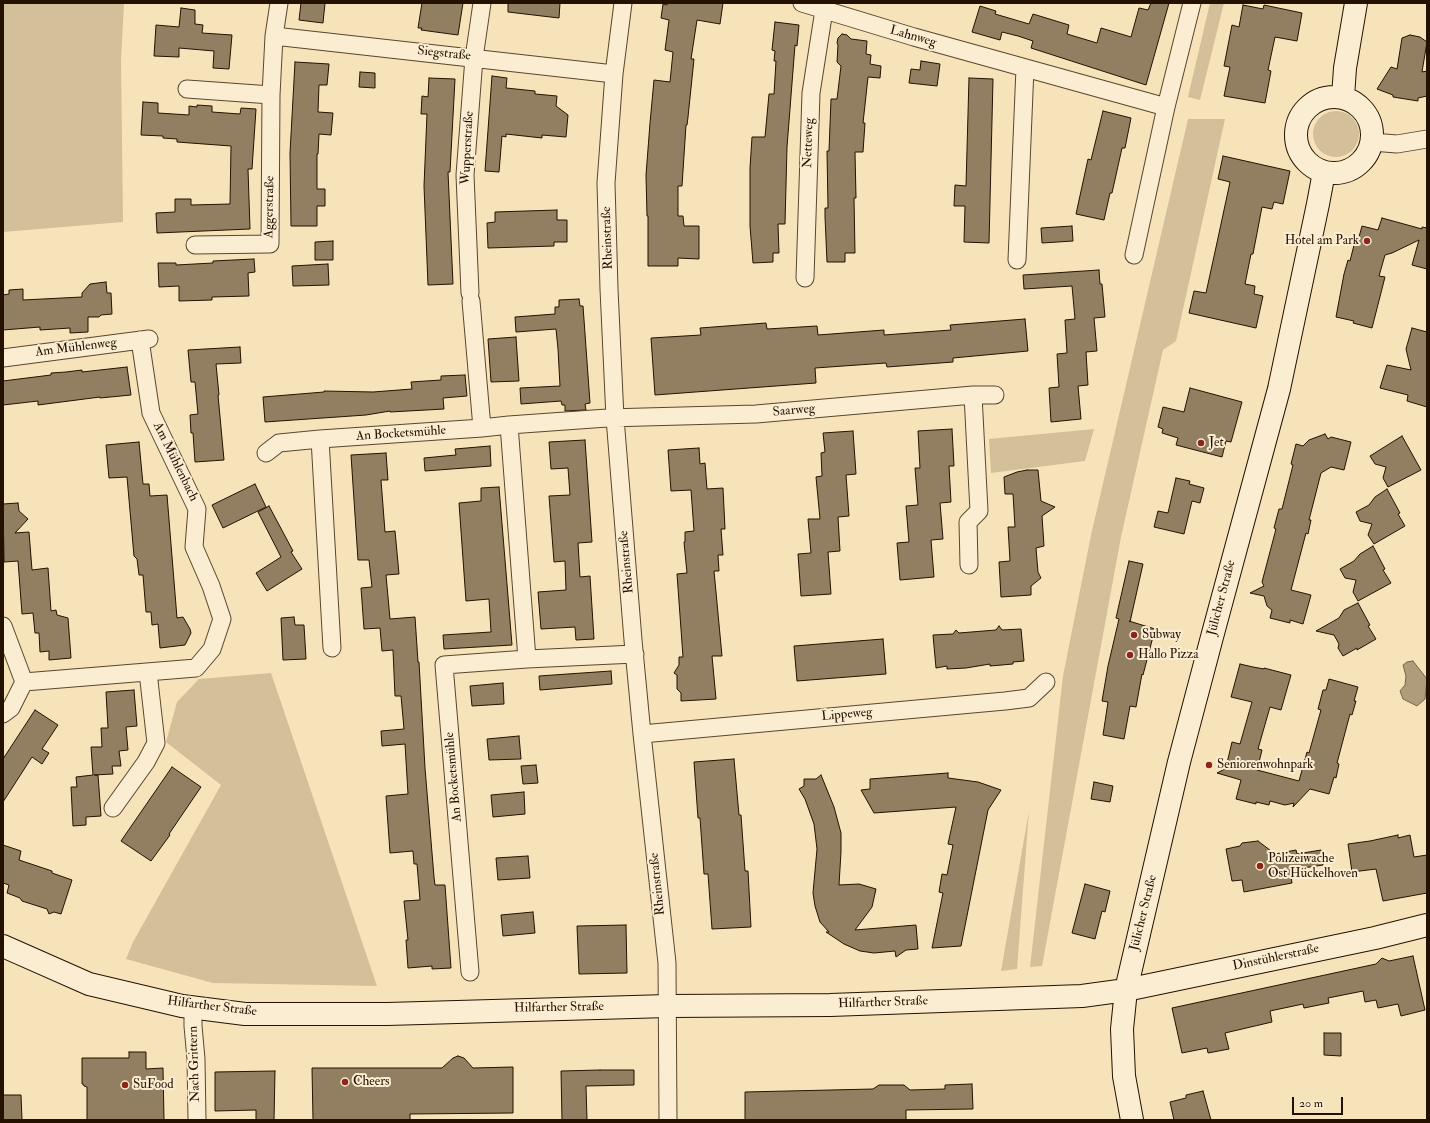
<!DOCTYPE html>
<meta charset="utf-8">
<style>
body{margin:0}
#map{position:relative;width:1430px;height:1123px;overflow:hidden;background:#f7e3b9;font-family:"IM FELL Double Pica",serif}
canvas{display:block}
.frame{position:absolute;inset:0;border:4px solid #241100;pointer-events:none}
.scale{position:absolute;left:1292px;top:1097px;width:51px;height:18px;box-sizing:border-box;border:2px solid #241100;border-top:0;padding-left:5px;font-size:12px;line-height:14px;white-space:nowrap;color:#241100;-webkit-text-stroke:3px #faedd2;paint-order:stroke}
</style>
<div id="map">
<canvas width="1430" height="1123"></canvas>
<div class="frame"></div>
<div class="scale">20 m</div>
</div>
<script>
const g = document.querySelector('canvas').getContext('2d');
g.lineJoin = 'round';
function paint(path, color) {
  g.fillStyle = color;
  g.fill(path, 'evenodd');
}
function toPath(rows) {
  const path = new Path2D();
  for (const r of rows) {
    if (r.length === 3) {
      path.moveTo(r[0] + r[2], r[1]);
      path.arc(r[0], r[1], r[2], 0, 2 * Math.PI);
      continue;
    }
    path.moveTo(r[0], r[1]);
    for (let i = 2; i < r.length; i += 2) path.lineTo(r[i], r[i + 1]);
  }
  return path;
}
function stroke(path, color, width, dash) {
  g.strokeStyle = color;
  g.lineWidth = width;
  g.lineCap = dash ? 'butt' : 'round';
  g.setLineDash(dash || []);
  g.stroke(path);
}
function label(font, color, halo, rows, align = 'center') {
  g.font = font + ' "IM FELL Double Pica",serif';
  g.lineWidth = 4;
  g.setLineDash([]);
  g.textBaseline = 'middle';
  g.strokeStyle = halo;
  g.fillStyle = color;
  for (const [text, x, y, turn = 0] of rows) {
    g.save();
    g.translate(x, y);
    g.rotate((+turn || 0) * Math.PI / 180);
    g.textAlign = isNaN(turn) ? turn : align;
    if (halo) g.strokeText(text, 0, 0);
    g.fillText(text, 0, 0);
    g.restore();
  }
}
const green = toPath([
 [3,3,124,3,121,61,123,222,3,232],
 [1210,3,1224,3,1200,100,1188,97],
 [1336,134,23],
 [1188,119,1225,119,1176,341,1163,350,1121,537,1042,966,1030,967,1063,676,1091,535],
 [1094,429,1085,461,991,473,989,439],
 [271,673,377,986,213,983,126,959,133,942,221,785,166,742,177,702,199,679],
 [1029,811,1017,969,1001,971]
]);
const water = toPath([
 [1413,661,1427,679,1425,699,1417,706,1403,699,1400,691,1405,685,1406,676,1403,665,1407,662,1413,661]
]);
const building = toPath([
 [301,3,325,3,323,23,299,20,301,3],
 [422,3,463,3,458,35,421,30,422,28,418,28,422,3],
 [508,3,560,3,559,18,508,12,508,3],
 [668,3,723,3,720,24,697,20,691,59,694,59,688,117,687,125,686,125,682,186,678,186,678,216,683,216,684,226,699,226,699,259,678,258,678,266,648,266,648,216,647,216,646,175,650,123,654,80,670,82,673,52,665,50,669,20,661,18,663,4,667,5,668,3],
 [1151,3,1169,3,1146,85,1031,48,1033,41,1018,36,1002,32,1000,40,972,32,980,6,996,11,995,14,1029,24,1033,14,1069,25,1067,34,1097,43,1101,28,1131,37,1139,8,1148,10,1151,3],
 [1243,5,1263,9,1264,5,1302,13,1297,41,1275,37,1268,70,1271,71,1265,103,1224,96,1230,67,1224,66,1232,25,1239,27,1243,5],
 [181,8,195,10,195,24,203,25,202,33,232,35,229,69,213,68,214,51,179,48,179,57,154,56,156,25,179,27,181,8],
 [775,22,799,25,797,46,795,45,787,147,785,224,778,224,779,253,773,253,773,262,753,263,750,226,750,168,752,137,765,137,769,94,774,94,776,61,774,61,775,51,772,50,775,22],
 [842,34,847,35,851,39,867,41,866,54,871,55,870,64,881,66,880,78,868,77,863,123,865,123,863,152,855,152,856,198,854,198,855,253,845,253,845,262,827,262,825,217,825,208,828,208,827,151,829,151,831,99,837,99,841,66,837,62,838,45,837,43,838,38,842,34],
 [1410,35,1420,37,1427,42,1422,72,1427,71,1427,96,1418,98,1418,101,1393,97,1393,95,1377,89,1391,67,1397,69,1402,38,1410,35],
 [921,61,940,64,937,86,909,83,911,69,920,70,921,61],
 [295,62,329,64,327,85,319,85,318,112,333,113,331,135,319,134,318,154,317,154,317,189,325,189,325,206,317,206,317,226,291,226,290,153,295,62],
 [360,72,375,73,375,88,359,87,360,72],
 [492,76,507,78,506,88,535,91,535,94,557,96,556,106,568,115,566,137,542,135,542,138,506,134,506,137,502,136,499,172,485,171,492,76],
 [429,78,455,79,450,172,448,172,453,284,428,285,424,186,427,114,421,114,422,96,428,97,429,78],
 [969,78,993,79,989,243,964,242,965,206,954,206,955,185,966,186,969,78],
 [143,102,158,103,158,113,189,115,189,106,197,107,197,105,212,106,212,112,240,114,241,108,256,109,252,169,248,169,250,229,157,233,156,213,175,212,175,199,191,199,191,205,230,204,231,146,177,142,177,139,163,138,163,136,141,135,143,102],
 [1103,111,1131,118,1125,148,1122,148,1112,193,1110,193,1104,220,1076,214,1088,159,1091,160,1103,111],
 [1223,156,1290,171,1283,204,1274,202,1272,209,1262,207,1253,254,1251,254,1245,284,1255,286,1254,294,1263,296,1256,328,1189,313,1194,291,1206,293,1218,238,1230,182,1218,179,1223,156],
 [557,210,557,220,567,220,567,242,554,242,554,246,488,248,487,223,495,222,495,212,557,210],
 [1382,218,1422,229,1422,227,1427,228,1427,269,1412,265,1419,240,1392,253,1385,255,1379,276,1385,277,1372,328,1353,323,1354,321,1336,317,1344,274,1348,260,1350,261,1356,237,1359,237,1362,226,1378,230,1382,218],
 [1072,226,1073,241,1042,243,1041,228,1072,226],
 [333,241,333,260,315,260,315,242,333,241],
 [254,259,255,272,248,273,249,296,212,297,212,300,179,301,179,286,159,287,158,263,176,263,176,265,213,263,213,261,254,259],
 [328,264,329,285,293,286,292,266,328,264],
 [1099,270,1100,284,1102,284,1105,317,1094,318,1097,351,1086,352,1088,385,1078,386,1081,419,1051,422,1049,388,1059,387,1057,354,1067,353,1065,320,1075,319,1072,286,1024,289,1023,275,1099,270],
 [106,282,107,293,111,293,112,314,101,315,99,317,88,317,88,332,70,333,70,328,40,330,40,327,3,330,3,295,9,294,9,290,23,289,23,300,82,297,82,293,90,284,106,282],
 [579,299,580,306,583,306,590,403,585,404,586,410,565,411,565,405,562,405,561,401,521,404,520,388,560,386,558,349,556,329,516,332,515,317,555,314,555,307,559,307,559,300,579,299],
 [1025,319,1028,351,953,358,953,362,887,367,886,363,815,368,816,383,655,395,651,338,701,335,700,328,766,323,767,329,817,326,818,335,884,330,884,335,951,330,950,325,1025,319],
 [1412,328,1427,332,1427,407,1407,401,1408,395,1380,388,1387,365,1411,370,1406,349,1412,328],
 [516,337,519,381,491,382,488,339,516,337],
 [240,347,241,363,216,364,219,395,218,395,224,460,195,462,193,433,191,433,190,415,198,414,195,382,191,382,188,350,240,347],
 [127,367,131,395,100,398,100,397,38,405,38,401,3,405,3,381,51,375,51,373,66,372,82,370,82,372,127,367],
 [465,375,467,396,443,398,444,409,390,412,390,411,366,415,265,422,263,397,324,392,324,391,373,392,412,389,411,382,441,380,441,376,465,375],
 [1190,388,1242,402,1231,442,1226,441,1222,457,1176,445,1178,438,1162,433,1163,429,1158,427,1163,407,1184,412,1190,388],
 [952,429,954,466,949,466,951,502,940,503,943,539,931,540,934,577,900,580,897,543,909,542,906,506,918,505,915,468,920,468,918,431,952,429],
 [853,431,856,474,846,475,849,516,838,517,840,551,828,552,831,594,801,596,798,554,811,553,808,519,820,519,816,477,822,476,821,453,825,452,823,433,853,431],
 [1325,434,1328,439,1331,437,1351,442,1344,470,1331,467,1321,473,1309,520,1311,520,1308,534,1306,533,1291,590,1311,595,1303,624,1290,620,1290,623,1270,618,1272,610,1267,606,1264,596,1250,593,1264,586,1262,582,1276,529,1274,528,1279,509,1282,509,1293,465,1291,464,1296,444,1303,446,1309,440,1325,434],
 [1402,436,1421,470,1388,487,1383,478,1386,467,1375,464,1370,456,1402,436],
 [585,440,592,542,578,543,580,577,590,576,594,639,576,640,575,627,541,629,538,592,566,590,565,561,554,562,549,496,570,495,568,468,551,469,549,442,585,440],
 [139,442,143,484,149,484,150,496,167,495,177,618,183,617,190,629,191,633,185,645,160,648,158,624,152,625,151,612,146,612,143,575,139,575,137,559,134,556,127,477,109,478,106,445,139,442],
 [490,446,491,466,425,471,424,458,456,455,455,449,490,446],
 [699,448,700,464,705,463,707,489,723,488,725,529,721,529,723,555,718,555,719,571,714,571,722,656,712,656,716,699,681,701,681,693,677,689,677,675,674,673,679,665,679,657,683,657,677,574,687,573,684,542,685,542,685,532,694,531,691,490,671,491,668,450,699,448],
 [386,453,388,480,381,480,385,532,395,531,399,574,386,575,390,619,415,617,418,662,419,662,425,768,434,877,435,885,445,885,451,968,432,969,432,966,408,968,406,940,408,940,404,901,420,900,417,864,414,864,413,851,390,853,386,796,408,794,405,744,382,746,381,731,404,729,401,696,395,696,393,650,382,651,380,628,364,629,361,588,372,587,369,560,358,560,351,455,386,453],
 [1027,470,1038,470,1041,501,1055,507,1042,516,1044,546,1036,548,1038,572,1041,578,1031,586,1031,595,1001,597,999,562,1010,561,1008,527,1015,527,1013,494,1005,494,1004,477,1017,472,1027,470],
 [1176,478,1190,481,1189,484,1204,488,1200,503,1192,501,1184,534,1154,527,1158,511,1168,513,1176,478],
 [255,484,266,507,223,528,212,505,255,484],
 [499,487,512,645,444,649,443,635,491,632,489,599,466,601,459,503,481,501,481,488,499,487],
 [1387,489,1400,513,1398,514,1405,526,1374,544,1368,535,1372,524,1360,521,1356,512,1369,505,1375,497,1387,489],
 [18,503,19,511,28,519,15,533,29,532,32,570,48,568,51,611,56,610,57,615,68,618,71,658,49,660,49,651,40,652,39,633,35,633,33,613,22,614,18,561,4,562,3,504,18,503],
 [269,506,293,551,291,552,302,569,267,591,256,573,281,557,258,512,269,506],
 [1373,546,1385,569,1383,570,1391,583,1358,601,1353,592,1356,580,1345,578,1340,569,1354,561,1360,554,1373,546],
 [1129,561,1143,564,1130,622,1129,621,1155,629,1143,675,1142,674,1136,707,1130,706,1124,739,1103,735,1108,702,1102,701,1108,666,1119,619,1116,618,1129,561],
 [1358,603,1370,625,1368,626,1376,639,1357,650,1357,648,1343,656,1338,648,1339,644,1334,635,1316,631,1339,618,1344,610,1358,603],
 [294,617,295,625,304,625,306,659,283,660,281,618,294,617],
 [999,626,1002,630,1021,629,1024,661,1013,662,1013,664,990,666,990,664,966,668,947,669,947,666,936,668,933,635,953,634,956,630,959,633,996,630,999,626],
 [883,639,886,674,797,681,794,646,883,639],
 [1240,664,1253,667,1264,669,1264,668,1291,675,1281,710,1270,707,1258,749,1262,750,1257,770,1299,781,1307,752,1309,753,1321,710,1318,709,1323,690,1326,690,1329,679,1358,687,1354,701,1356,701,1352,715,1350,714,1337,763,1339,764,1336,778,1334,777,1329,794,1310,789,1293,807,1294,803,1285,805,1270,801,1269,805,1256,802,1256,804,1236,799,1241,780,1217,773,1229,767,1227,763,1232,742,1240,744,1252,702,1231,697,1240,664],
 [611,671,612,684,540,690,539,676,611,671],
 [503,683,504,704,472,706,470,686,503,683],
 [134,690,137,726,126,727,128,750,119,751,121,766,112,766,113,774,94,775,98,775,101,816,86,817,86,825,73,826,71,787,77,787,76,777,93,775,91,747,102,747,101,728,108,728,106,692,134,690],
 [35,710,58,725,42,749,49,753,42,764,32,757,3,802,3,759,35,710],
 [519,736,521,759,489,760,487,739,519,736],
 [734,759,739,815,741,815,745,871,748,871,751,927,712,929,708,874,704,874,700,818,698,818,694,762,734,759],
 [536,765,538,783,523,784,521,766,536,765],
 [172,767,201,787,169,834,170,835,151,861,121,841,172,767],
 [948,773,948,778,978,782,1001,790,988,810,961,946,932,948,943,893,939,892,942,874,947,875,953,845,948,844,956,807,874,813,861,790,870,789,870,779,948,773],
 [821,775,834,807,841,833,841,852,839,885,859,884,876,889,872,907,855,930,916,925,918,949,906,950,896,957,895,951,874,953,860,951,844,944,826,932,829,932,820,922,815,906,813,893,817,849,814,824,805,799,799,789,804,786,804,779,816,779,821,775],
 [1094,782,1113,786,1110,802,1091,799,1094,782],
 [524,792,525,814,493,817,491,795,524,792],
 [1398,835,1398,838,1410,835,1414,857,1427,855,1427,893,1383,901,1376,869,1352,872,1348,844,1370,841,1398,835],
 [1258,841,1275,854,1296,850,1297,854,1321,850,1323,865,1290,870,1292,883,1244,892,1242,880,1232,881,1226,849,1240,846,1242,843,1258,841],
 [3,845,21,851,19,860,52,871,52,873,72,880,61,914,54,912,49,914,47,909,22,901,20,898,7,893,9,885,3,883,3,845],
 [528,856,530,878,498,880,496,858,528,856],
 [1085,884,1110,891,1105,912,1102,911,1095,939,1072,933,1085,884],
 [533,912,535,933,503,936,501,915,533,912],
 [626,925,627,973,579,974,577,926,626,925],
 [1413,956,1425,1010,1401,1016,1398,1004,1378,1008,1376,1000,1365,1002,1363,991,1328,998,1329,1003,1304,1008,1303,1004,1270,1011,1272,1022,1225,1033,1229,1049,1208,1053,1207,1048,1182,1053,1172,1008,1376,964,1382,958,1389,961,1413,956],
 [1324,1033,1341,1033,1341,1056,1324,1055,1324,1033],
 [129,1052,146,1052,146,1069,163,1068,164,1120,87,1120,87,1087,84,1086,83,1084,82,1084,82,1058,129,1058,129,1052],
 [458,1056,464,1058,473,1068,513,1067,513,1113,410,1114,410,1120,313,1120,312,1068,442,1068,453,1058,458,1056],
 [600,1070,634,1070,634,1085,586,1086,587,1120,562,1120,561,1071,600,1070],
 [275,1071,274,1120,256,1120,256,1110,215,1111,215,1072,275,1071],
 [972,1084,973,1109,906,1110,906,1120,745,1120,745,1092,873,1089,879,1085,904,1085,910,1090,945,1089,945,1085,972,1084],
 [1203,1091,1211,1120,1174,1120,1170,1102,1186,1098,1186,1095,1203,1091],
 [3,1095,21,1095,22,1120,3,1120,3,1095]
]);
const street = toPath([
 [623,3,614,74,606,183,609,289,615,418,633,640,642,734,667,963,668,1120],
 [802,3,914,37,1166,107],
 [274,36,614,74],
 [187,89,271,95],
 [1372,142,1397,144,1427,139],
 [195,245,270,244,271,95,274,36,279,3],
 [1134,255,1166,107,1192,3],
 [1017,260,1025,68],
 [805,278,811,93,824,10],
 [470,293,465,175,474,58,482,3],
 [471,301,482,428],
 [3,358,149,339],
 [509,425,527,659],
 [320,439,332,648],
 [266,453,279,443,320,439,482,428,509,425,607,418,756,414,973,395,995,395],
 [969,565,968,522,979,511,973,395],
 [3,626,24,682],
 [3,714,11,708,24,682,196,668,212,649,222,619,211,586,194,547,197,509,151,413,140,340],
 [642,734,1005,701,1029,698,1046,682],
 [113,808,146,762,156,743,148,672],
 [470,972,444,665,527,659,635,654],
 [193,1007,193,1026,196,1059,197,1120]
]);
const secondary = toPath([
 [1334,135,38],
 [1343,97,1345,68,1356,3],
 [3,946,89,984,182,1006,245,1014,387,1014,668,1006,830,1005,1082,996,1126,990,1375,938,1427,925],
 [1132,1120,1124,1076,1122,1029,1126,990,1179,762,1212,637,1279,389,1318,204,1324,172]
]);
const markers = [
 [1367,241,4,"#8f2418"],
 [1201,443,4,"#8f2418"],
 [1134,635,4,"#8f2418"],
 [1130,655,4,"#8f2418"],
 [1209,765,4,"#8f2418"],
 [1260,866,4,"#8f2418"],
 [345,1082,4,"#8f2418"],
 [125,1085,4,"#8f2418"]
];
const streetNames = [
 ["Lahnweg",913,37,16],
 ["Siegstraße",444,54,6],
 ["Netteweg",809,143,-88],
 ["Wupperstraße",468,148,-87],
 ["Aggerstraße",270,207,-89],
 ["Rheinstraße",608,238,-92],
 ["Am Mühlenweg",76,348,-7],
 ["Saarweg",794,411,-5],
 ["An Bocketsmühle",401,434,-4],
 ["Am Mühlenbach",175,462,64],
 ["Rheinstraße",627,562,-95],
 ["Jülicher Straße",1222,598,-75],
 ["Lippeweg",847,715,-5],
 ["An Bocketsmühle",454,777,-95],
 ["Rheinstraße",658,884,-96],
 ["Jülicher Straße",1144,913,-76],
 ["Dinstühlerstraße",1276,958,-12],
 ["Hilfarther Straße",883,1003,-2],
 ["Hilfarther Straße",212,1007,7],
 ["Hilfarther Straße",559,1008,-1],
 ["Nach Grittern",195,1064,-92]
];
const poiNames = [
 ["Hotel am Park",1359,241,"right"],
 ["Jet",1209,443],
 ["Subway",1142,635],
 ["Hallo Pizza",1138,655],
 ["Seniorenwohnpark",1217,765],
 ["Polizeiwache",1268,859],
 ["Ost Hückelhoven",1268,874],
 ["Cheers",353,1082],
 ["SuFood",133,1085]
];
paint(green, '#d3bf9a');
paint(water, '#af9c7a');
stroke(water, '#776449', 1);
paint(building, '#927e60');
stroke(building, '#241100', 1);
stroke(street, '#59462e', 19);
stroke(secondary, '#241100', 24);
stroke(street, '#faedd2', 17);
stroke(secondary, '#faedd2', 22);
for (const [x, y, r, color] of markers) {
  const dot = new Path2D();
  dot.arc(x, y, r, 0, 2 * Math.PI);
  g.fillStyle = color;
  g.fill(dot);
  stroke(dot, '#faedd2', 1.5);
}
label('13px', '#241100', '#faedd2', streetNames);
label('13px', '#241100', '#faedd2', poiNames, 'left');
</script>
